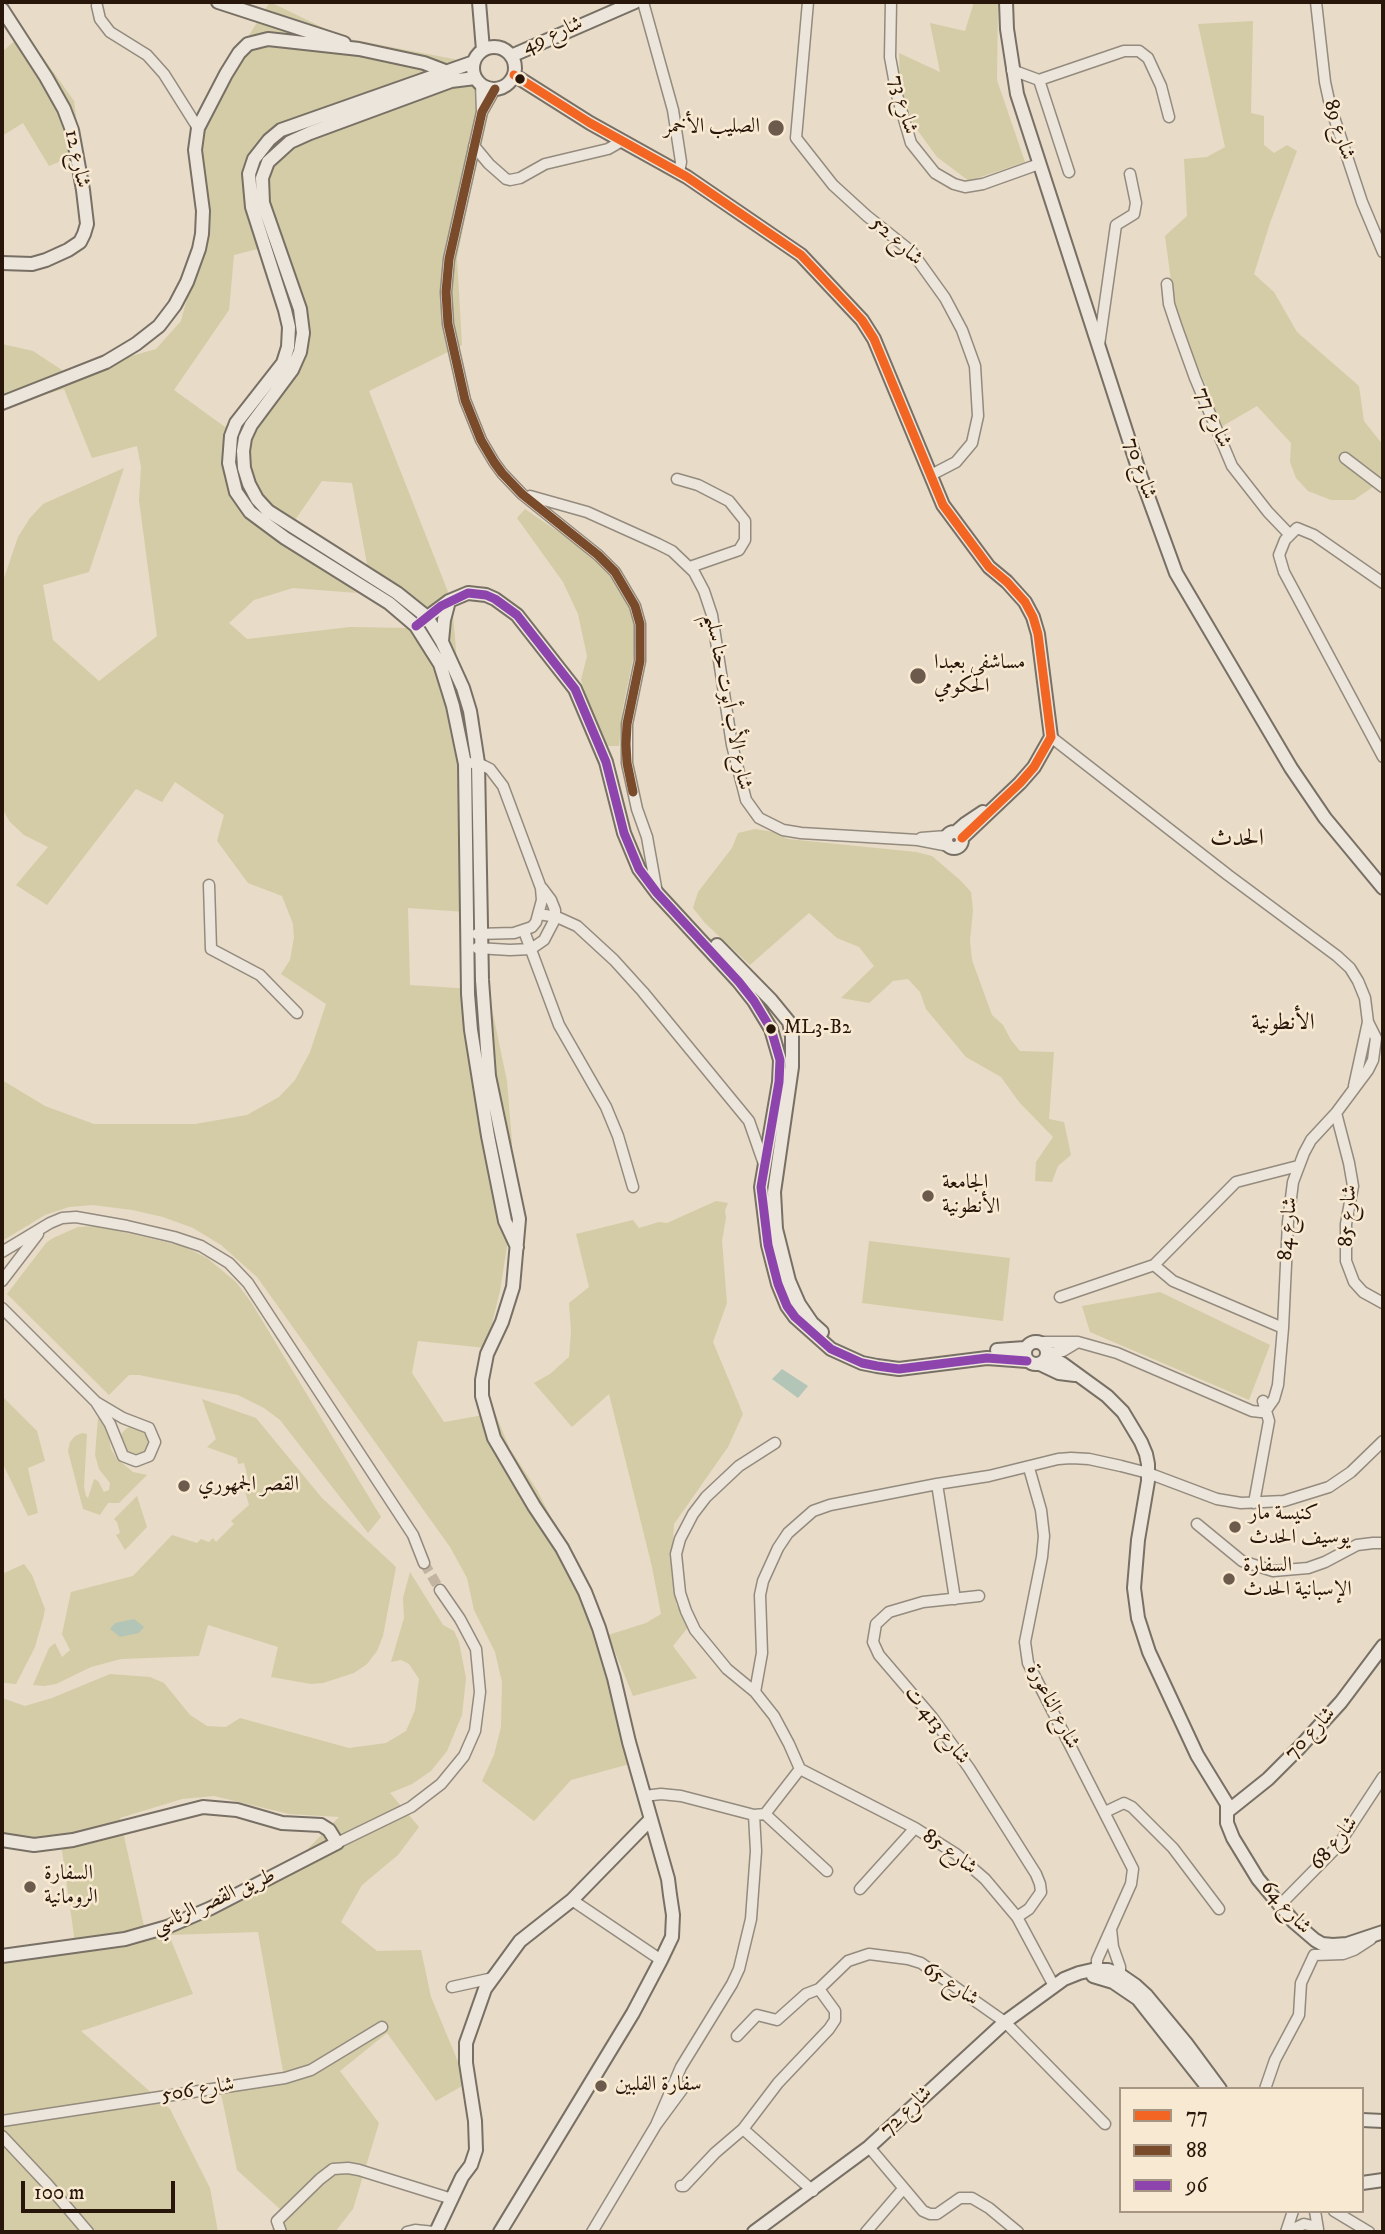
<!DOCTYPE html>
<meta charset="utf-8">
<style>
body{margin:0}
#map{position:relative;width:1385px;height:2234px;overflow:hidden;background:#e8dbc7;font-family:"IM FELL DW Pica",serif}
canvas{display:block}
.frame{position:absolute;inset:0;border:4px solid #29160b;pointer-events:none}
.legend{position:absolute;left:1119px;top:2087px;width:245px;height:126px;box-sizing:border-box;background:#f8ead2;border:2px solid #a59582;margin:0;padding:9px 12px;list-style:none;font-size:21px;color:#29160b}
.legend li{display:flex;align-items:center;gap:14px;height:35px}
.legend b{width:35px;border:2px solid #a59582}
.scale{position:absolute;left:21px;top:2181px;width:154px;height:32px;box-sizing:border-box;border:4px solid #29160b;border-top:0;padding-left:9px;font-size:21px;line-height:24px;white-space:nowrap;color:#29160b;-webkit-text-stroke:5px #f8ead2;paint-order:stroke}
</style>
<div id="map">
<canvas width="1385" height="2234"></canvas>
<div class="frame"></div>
<ul class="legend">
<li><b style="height:9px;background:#f26522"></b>77</li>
<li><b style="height:9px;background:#7a4b2a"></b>88</li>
<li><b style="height:9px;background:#8e44ad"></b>96</li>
</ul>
<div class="scale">100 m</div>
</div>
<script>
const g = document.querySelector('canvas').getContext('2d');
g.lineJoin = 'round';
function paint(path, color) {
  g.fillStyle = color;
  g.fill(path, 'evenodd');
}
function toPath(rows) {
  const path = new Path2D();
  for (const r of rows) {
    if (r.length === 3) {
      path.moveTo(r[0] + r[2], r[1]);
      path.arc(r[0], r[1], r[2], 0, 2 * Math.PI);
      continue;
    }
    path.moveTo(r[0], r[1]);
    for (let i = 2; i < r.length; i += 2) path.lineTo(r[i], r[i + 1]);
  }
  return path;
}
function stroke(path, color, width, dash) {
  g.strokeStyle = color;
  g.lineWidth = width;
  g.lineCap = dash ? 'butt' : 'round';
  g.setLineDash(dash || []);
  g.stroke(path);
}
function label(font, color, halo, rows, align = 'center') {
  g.font = font + ' "IM FELL DW Pica",Amiri,serif';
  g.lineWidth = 5;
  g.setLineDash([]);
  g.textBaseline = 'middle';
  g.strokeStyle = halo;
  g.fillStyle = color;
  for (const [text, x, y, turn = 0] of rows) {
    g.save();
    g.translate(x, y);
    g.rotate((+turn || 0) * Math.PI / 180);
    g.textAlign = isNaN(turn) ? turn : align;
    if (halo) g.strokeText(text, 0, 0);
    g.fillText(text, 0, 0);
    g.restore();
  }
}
const green = toPath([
 [270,2,344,38,469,62,490,94,457,258,462,345,369,391,452,602,457,662,480,718,480,913,408,908,410,985,488,990,507,1081,512,1142,509,1234,500,1291,486,1348,418,1341,412,1373,444,1422,495,1413,510,1449,537,1490,557,1529,637,1762,571,1780,534,1821,482,1781,494,1755,501,1727,502,1682,495,1652,474,1610,467,1578,450,1547,257,1277,221,1245,193,1228,163,1217,132,1210,93,1205,69,1207,45,1215,2,1241,2,1080,45,1106,94,1124,195,1124,247,1115,279,1097,295,1080,310,1052,326,1004,281,974,290,960,294,938,293,924,282,896,248,883,217,841,224,815,175,782,162,802,136,789,47,905,16,885,48,847,24,835,10,822,2,808,2,584,18,537,30,518,43,504,124,468,89,572,43,585,53,640,99,681,157,636,139,500,141,467,137,446,92,458,64,389,2,406,2,344,33,351,68,374,156,349,181,321,195,268,201,111],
 [273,245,288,314,281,360,225,427,174,390,229,310,234,255],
 [322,481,352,483,372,591,410,628,350,627,247,639,229,623,254,600,293,588,357,593,284,536],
 [974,2,998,2,997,80,1025,162,969,181,937,157,913,124,900,83,899,53,940,72,930,23,965,31],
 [1253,21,1251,113,1264,116,1264,145,1274,153,1287,145,1297,151,1270,223,1254,274,1274,292,1297,332,1359,386,1364,421,1383,445,1383,480,1354,500,1331,500,1308,491,1296,478,1290,462,1291,443,1257,406,1221,427,1205,383,1185,342,1174,303,1165,236,1187,216,1184,159,1207,157,1225,147,1198,24],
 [25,32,74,101,81,153,49,166,23,123,2,136,2,52],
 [525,509,594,556,613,577,628,604,634,624,635,650,623,707,619,746,605,746,594,720,581,680,587,656,578,614,563,582,517,518],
 [755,829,774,832,788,839,916,852,932,856,960,880,971,892,973,910,970,941,972,960,992,1015,1003,1025,1011,1040,1020,1051,1054,1052,1049,1119,1064,1122,1071,1155,1058,1166,1052,1182,1035,1181,1036,1162,1053,1137,1019,1102,1001,1077,966,1057,926,1009,920,992,908,979,893,981,869,1003,841,998,874,966,859,947,837,938,809,913,750,965,705,923,693,908,698,892,732,848,738,833],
 [716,1201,728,1203,725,1210,726,1218,722,1241,727,1303,713,1342,743,1414,728,1447,674,1524,671,1570,676,1593,676,1604,689,1626,673,1646,697,1678,633,1696,608,1635,646,1623,661,1614,652,1567,609,1394,572,1427,534,1383,550,1374,569,1357,571,1331,569,1303,589,1287,576,1234,633,1220,639,1228,659,1222,667,1223],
 [97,1226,183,1246,207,1258,236,1282,251,1302,381,1517,368,1533,280,1420,264,1408,238,1395,139,1375,129,1375,109,1395,7,1294,46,1243,53,1238,78,1227],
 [869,1241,1010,1258,1003,1321,862,1303],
 [1160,1292,1270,1345,1249,1400,1090,1332,1082,1306],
 [2,1396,37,1431,45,1461,28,1468,38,1513,28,1516,2,1462],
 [202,1399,256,1418,322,1498,396,1567,383,1636,377,1651,367,1664,354,1673,323,1683,311,1684,271,1677,278,1647,208,1625,199,1656,121,1659,91,1667,56,1684,44,1686,33,1685,49,1648,55,1643,62,1657,70,1650,62,1634,71,1592,133,1576,172,1535,197,1543,201,1539,209,1542,213,1538,216,1542,234,1524,231,1521,249,1505,245,1491,251,1490,244,1463,238,1464,237,1458,207,1447,216,1439],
 [98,1418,102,1419,107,1426,111,1449,117,1459,133,1472,147,1475,119,1503,108,1503,100,1515,83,1509,68,1451,70,1442,75,1436,82,1433,87,1434,84,1487,86,1496,88,1498,94,1479,98,1481,104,1492,109,1490,110,1483,99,1469,95,1455],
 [135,1441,15],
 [137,1496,147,1527,125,1550,116,1535,120,1533,117,1522,114,1519],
 [24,1564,32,1575,45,1609,43,1619,35,1647,16,1684,6,1683,2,1682,2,1574],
 [410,1572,443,1625,454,1631,459,1642,466,1678,462,1715,447,1751,431,1771,412,1784,390,1793,419,1827,398,1855,362,1885,341,1922,377,1951,421,1950,431,1997,467,2083,436,2101,387,2033,340,2071,379,2123,353,2209,335,2232,271,2232,281,2210,237,2170,219,2084,284,2077,258,1932,169,1935,193,1994,81,2031,170,2109,210,2188,218,2232,2,2232,2,1948,75,1943,60,1836,43,1839,7,1834,2,1832,2,1698,25,1706,52,1698,110,1674,150,1677,164,1683,190,1715,207,1726,226,1727,240,1718,349,1748,386,1743,406,1731,415,1710,419,1679,409,1664,401,1660,391,1662,404,1618,403,1598],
 [214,1796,289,1814,339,1817,298,1859,146,1935,120,1818,182,1799]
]);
const water = toPath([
 [782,1369,808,1386,798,1398,772,1379],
 [134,1619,144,1627,139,1633,120,1637,110,1629,115,1623]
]);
const streetTunnel = toPath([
 [424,1563,440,1590]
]);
const street = toPath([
 [643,2,673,110,681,162,679,172],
 [808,2,796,138,833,185,867,216,912,252,945,298,962,330,975,366,978,416,972,443,956,462,931,475],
 [891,2,890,57,897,95,911,143,935,173,954,184,965,187,983,184,1039,164],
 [1316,2,1325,82,1330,105,1362,202,1383,252],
 [97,6,100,19,110,32,147,55,164,74,198,128],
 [1012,70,1039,80,1069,172],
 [1039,80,1124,51,1139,51,1148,58,1161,86,1169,117],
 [481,84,482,112],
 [495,89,482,112,449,259,446,292,448,324,465,400,481,440,494,462,502,473,522,494,598,555,615,572,635,606,640,624,640,661,627,724,627,763,637,809,647,837,657,893],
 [474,146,489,164,506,179,510,180,520,178,545,164,608,149,622,141],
 [1167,284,1169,304,1177,328,1195,378,1232,466,1268,512,1290,535],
 [1099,345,1116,225,1134,214,1136,203,1130,174],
 [1345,458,1383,487],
 [677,479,698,485,729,501,745,521,745,540,739,550,690,567],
 [530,496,587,512,658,544,672,551,694,572,704,591,712,615,732,745,746,800,759,818,783,830,801,833,918,840,949,846],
 [1383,583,1314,535,1297,528,1285,540,1279,555,1284,572,1383,757],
 [472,763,478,763,490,769,503,786,541,888,542,900,536,922,532,927,514,933,477,934],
 [921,838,947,836],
 [209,885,211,949,260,975,297,1013],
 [539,914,557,917,577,926,614,960,643,992,749,1121,764,1164],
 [524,931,559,1025,606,1107,618,1136,633,1187],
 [477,948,510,950,531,949,544,940,555,919,555,910,551,900,542,888],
 [1354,1086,1368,1022],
 [1336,1113,1349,1163,1353,1186,1346,1224,1346,1261,1354,1282,1363,1292,1383,1303],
 [2,1252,50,1223,62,1218,76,1217,127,1226,174,1237,201,1246,229,1263,248,1283,413,1535,424,1563],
 [1154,1265,1173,1281,1283,1328],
 [2,1281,38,1234],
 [1060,1297,1154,1265,1236,1182,1298,1166],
 [2,1308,96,1402],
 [1041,1342,1078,1342,1117,1353,1252,1411,1261,1412,1267,1409,1274,1399,1278,1385,1283,1328,1288,1222,1293,1182,1304,1153,1311,1140,1336,1113,1368,1070,1373,1060,1376,1038,1368,1022,1365,998,1358,981,1350,968,1337,956,1228,875,1051,737],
 [1048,1353,1063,1351,1078,1342],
 [96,1402,123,1418,149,1428,155,1442,149,1456,136,1461,123,1456,110,1424,96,1402],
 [1029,1468,1041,1510,1044,1536,1042,1557,1025,1642,1028,1663,1133,1869,1131,1884,1097,1960,1097,1967,1102,1975],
 [937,1484,955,1599],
 [1254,1503,1269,1421,1263,1401],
 [1197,1524,1242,1561,1273,1571,1308,1568,1325,1562,1357,1545,1373,1543,1383,1543],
 [979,1596,923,1602,889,1612,876,1624,873,1642,879,1655,932,1717,969,1768,1036,1874,1040,1884,1041,1892,1029,1909,1017,1917],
 [755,1692,727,1669,695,1630,686,1611,680,1593,676,1554,680,1539,693,1514,706,1497,739,1466,775,1443],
 [800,1769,789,1744,774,1716,755,1692,762,1653,760,1595,763,1581,778,1548,788,1533,813,1511,830,1505,937,1484,989,1476,1058,1459,1071,1458,1089,1459,1121,1466,1148,1473,1217,1499,1241,1503,1284,1501,1329,1487,1351,1472,1383,1441],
 [800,1769,915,1828,956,1854,985,1879,1017,1917,1054,1986],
 [644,1796,661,1794,681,1796,754,1815,765,1814,800,1769],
 [1105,1812,1124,1803,1132,1807,1173,1848,1219,1909],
 [765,1814,827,1871],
 [337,1843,411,1807,441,1784,464,1756,475,1731,480,1692,476,1649,460,1619,440,1590],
 [860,1889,915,1828],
 [572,1900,661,1960],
 [1279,1906,1337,1847,1383,1777],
 [1111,1929,1113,1947,1120,1967,1120,1972,1115,1976],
 [452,1987,493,1978],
 [737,2036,757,2015,777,2020,806,1994,819,1989,848,1961,869,1954,908,1959,921,1963,1005,2022,1105,2124],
 [1265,2089,1275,2060,1299,2015,1301,1983,1314,1955,1343,1954,1354,1950,1371,1939],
 [2,2121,285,2078,311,2070,382,2027],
 [656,2125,681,2067,732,1984,739,1969,751,1919,756,1851,754,1815],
 [743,2129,813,2191],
 [2,2136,48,2185,88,2232],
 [869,2147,923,2211,930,2214,937,2214,960,2198,972,2198,989,2208,1018,2232],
 [681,2186,684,2186,715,2153,743,2129,778,2083,829,2029,835,2020,835,2011,819,1989],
 [1315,2211,1318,2229],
 [1334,2211,1369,2232],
 [281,2232,277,2221,320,2179,333,2169,348,2168,359,2170,452,2199],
 [407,2232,415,2230,434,2232],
 [592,2232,656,2125,684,2087],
 [866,2232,903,2189],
 [1286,2232,1293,2211],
 [1287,2232,1304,2224,1317,2227]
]);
const secondary = toPath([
 [218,2,344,43],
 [479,2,483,50],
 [1006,2,1007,29,1017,94,1141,477,1176,573,1291,768,1325,818,1383,888],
 [2,9,46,77,64,109,72,130,83,190,87,224,84,234,80,242,68,250,46,260,32,264,2,263],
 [494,68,21],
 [511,56,635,2],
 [474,62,281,130,269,140,254,159,249,174,252,207,285,310,289,327,288,347,283,363,236,423,231,436,229,463,236,492,250,512,285,538,389,603,416,626,440,664,453,706,465,764,468,994,471,1030,488,1136,505,1221,517,1247],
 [514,75,590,123,687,177,801,255,862,320,874,339,943,505,989,567,1007,582,1025,602,1033,617,1038,634,1051,737,1034,767,1020,783,962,838],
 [475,78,451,81,310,133,290,142,268,162,262,178,263,203,300,309,303,333,300,352,292,370,251,425,245,438,243,451,244,468,249,484,257,499,268,511,397,593,427,617,442,642,463,688,470,711,478,763,482,980,489,1076,519,1219,513,1287,502,1322,487,1354,482,1380,482,1396,494,1438,534,1506,562,1548,585,1592,599,1628,614,1678,629,1742,668,1879,670,1895,673,1915,672,1937,661,1960,633,2013,500,2232],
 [2,403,106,362,136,344,159,326,175,305,187,282,199,249,202,234,203,211,195,150,198,128,226,74,239,53,248,44,268,39,359,49,424,63,445,71,447,74],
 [422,621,449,601,468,593,486,595,495,599,517,615,575,689,606,762,624,833,639,869,657,893,739,982,754,1001,771,1029,780,1060,779,1082,761,1187,768,1245,778,1284,787,1306,795,1317,831,1349,862,1363,877,1366,899,1369,987,1358,1027,1361],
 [442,641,444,620,449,601],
 [956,832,965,824,983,812],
 [954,840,8],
 [717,945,771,1000,789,1022,792,1036,792,1067,774,1192,776,1229,789,1281,799,1304,812,1323,822,1332],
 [1036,1353,11],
 [997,1350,1025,1348],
 [1047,1355,1063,1364,1107,1396,1123,1412,1141,1442,1146,1454,1148,1464,1148,1481,1138,1540,1134,1588,1138,1618,1149,1652,1197,1755,1227,1804,1227,1823,1233,1838,1258,1879,1294,1922,1315,1940,1322,1944,1333,1945,1347,1944,1383,1932],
 [1040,1364,1059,1373,1075,1375],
 [1228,1811,1268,1779,1299,1748,1341,1702,1383,1646],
 [2,1840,34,1845,73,1840,203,1807,237,1810,282,1823,321,1825,329,1830,337,1843,211,1908,167,1927,125,1939,2,1956],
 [1093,1976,1113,1982,1138,1999,1209,2089],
 [1362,2120,1383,2121],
 [1362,2183,1383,2180],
 [436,2232,462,2177,471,2165,476,2150,475,2121,466,2063,466,2043,485,1989,520,1941,572,1900,650,1820],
 [754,2232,869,2147,1005,2022,1064,1979,1079,1973,1092,1970,1108,1970,1119,1974,1135,1985,1147,1996,1186,2043,1220,2089]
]);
const bus1 = toPath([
 [514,75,590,123,687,177,801,255,862,320,874,339,943,505,989,567,1007,582,1025,602,1033,617,1038,634,1051,737,1034,767,1020,783,962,838]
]);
const bus2 = toPath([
 [495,89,482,112,449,259,446,292,448,324,465,400,481,440,494,462,502,473,522,494,598,555,615,572,635,606,640,624,640,661,627,724,626,744,627,763,633,792]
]);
const bus3 = toPath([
 [416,626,441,606,468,593,486,595,495,599,517,615,575,689,606,762,624,833,639,869,657,893,739,982,754,1001,771,1029,780,1060,779,1082,761,1187,768,1245,778,1284,787,1306,795,1317,831,1349,862,1363,877,1366,899,1369,987,1358,1027,1361]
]);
const markers = [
 [520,79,6,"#29160b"],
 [776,128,9,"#6c5b4d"],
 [918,676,9,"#6c5b4d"],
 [771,1029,6,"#29160b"],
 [928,1196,7,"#6c5b4d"],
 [184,1486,7,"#6c5b4d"],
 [1235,1527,7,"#6c5b4d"],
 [1229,1579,7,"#6c5b4d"],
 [30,1887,7,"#6c5b4d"],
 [601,2086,7,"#6c5b4d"]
];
const busNames = [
 ["ML3-B2",784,1029]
];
const streetNames = [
 ["شارع 49",553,36,-24],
 ["شارع 73",902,105,75],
 ["شارع 89",1338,130,73],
 ["شارع 12",76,159,78],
 ["شارع 52",896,242,42],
 ["شارع 77",1212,418,67],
 ["شارع 70",1139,469,72],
 ["شارع الأب أبوت حنا سليم",727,702,79],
 ["شارع 85",1349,1216,-86],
 ["شارع 84",1289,1229,-85],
 ["شارع الناعورة",1052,1707,63],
 ["شارع 413 ت",936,1726,52],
 ["شارع 70",1311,1734,-47],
 ["شارع 68",1335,1844,-51],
 ["شارع 85",949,1853,36],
 ["طريق القصر الرئاسي",214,1902,-24],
 ["شارع 64",1285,1908,48],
 ["شارع 65",950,1985,34],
 ["شارع 506",198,2091,-9],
 ["شارع 72",907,2112,-43]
];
const poiNames = [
 ["الصليب الأخمر",760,128,"right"],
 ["مساشفى بعبدا",934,664],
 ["الحكومي",934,688],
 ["الجامعة",942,1184],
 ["الأنطونية",942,1208],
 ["القصر الجمهوري",198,1486],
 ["كنيسة مار",1249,1515],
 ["يوسيف الحدث",1249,1539],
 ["السفارة",1243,1567],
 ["الإسبانية الحدث",1243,1591],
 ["السفارة",44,1875],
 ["الرومانية",44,1899],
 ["سفارة الفلبين",615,2086]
];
const neighbourhoodNames = [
 ["الأنطونية",1283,1024]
];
const quarterNames = [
 ["الحدث",1237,840]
];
paint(green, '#d4cca6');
paint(water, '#b3c5b6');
stroke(streetTunnel, '#c2b4a1', 10, [10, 5]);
stroke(street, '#948b7e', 13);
stroke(secondary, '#797065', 16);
stroke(street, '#ebe5db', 10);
stroke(secondary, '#ebe5db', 12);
stroke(bus1, '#f26522', 9);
stroke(bus2, '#7a4b2a', 9);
stroke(bus3, '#8e44ad', 9);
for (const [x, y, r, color] of markers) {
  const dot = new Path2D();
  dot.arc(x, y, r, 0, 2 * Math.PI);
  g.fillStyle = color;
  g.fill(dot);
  stroke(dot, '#f8ead2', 2.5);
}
label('19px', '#29160b', '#f8ead2', busNames, 'left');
label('21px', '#29160b', '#f8ead2', streetNames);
label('21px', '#29160b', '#f8ead2', poiNames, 'left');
label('23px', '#29160b', '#f8ead2', neighbourhoodNames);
label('24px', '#29160b', '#f8ead2', quarterNames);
</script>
